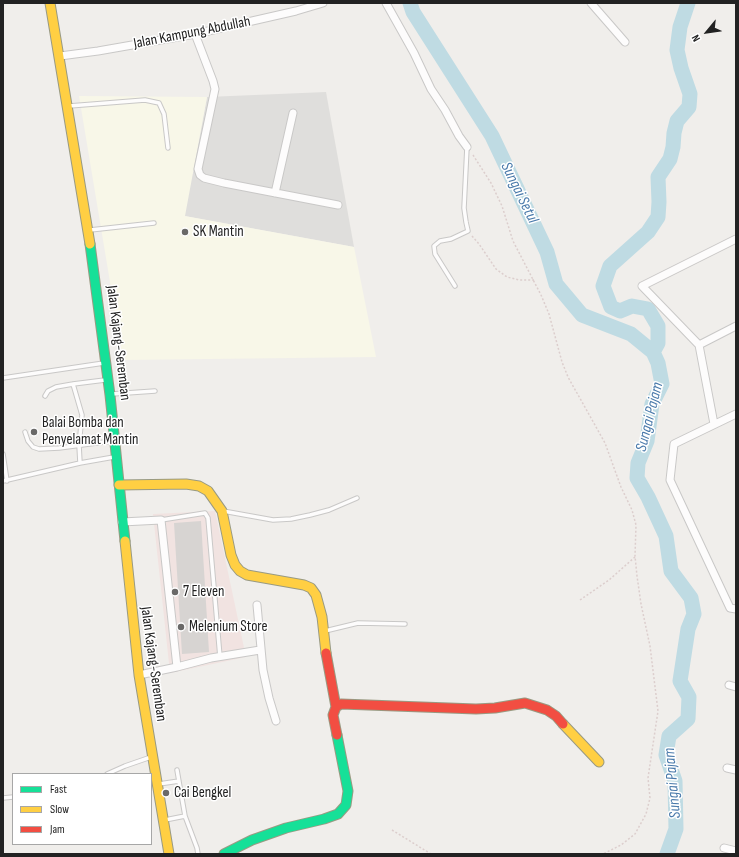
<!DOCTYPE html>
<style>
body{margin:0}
#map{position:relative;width:739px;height:857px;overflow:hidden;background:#f0eeeb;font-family:"Sofia Sans Condensed",sans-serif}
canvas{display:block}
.frame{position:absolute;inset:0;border:4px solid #222;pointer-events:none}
.legend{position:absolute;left:12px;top:773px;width:140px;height:72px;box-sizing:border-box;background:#fff;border:1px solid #a7a7a7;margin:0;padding:5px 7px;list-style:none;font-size:12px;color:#222}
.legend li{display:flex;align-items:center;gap:8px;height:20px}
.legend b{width:20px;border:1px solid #a7a7a7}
.north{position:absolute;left:687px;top:12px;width:40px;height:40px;-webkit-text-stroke:3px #fff;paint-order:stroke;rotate:241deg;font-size:11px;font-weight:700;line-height:16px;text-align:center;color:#222}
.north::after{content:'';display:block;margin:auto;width:14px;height:18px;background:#222;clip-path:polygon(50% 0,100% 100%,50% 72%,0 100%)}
</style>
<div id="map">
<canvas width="739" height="857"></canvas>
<div class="frame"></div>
<ul class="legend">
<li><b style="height:5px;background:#16e098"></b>Fast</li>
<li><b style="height:5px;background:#ffcf43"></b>Slow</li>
<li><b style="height:5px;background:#f24e42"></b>Jam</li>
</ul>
<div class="north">N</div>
</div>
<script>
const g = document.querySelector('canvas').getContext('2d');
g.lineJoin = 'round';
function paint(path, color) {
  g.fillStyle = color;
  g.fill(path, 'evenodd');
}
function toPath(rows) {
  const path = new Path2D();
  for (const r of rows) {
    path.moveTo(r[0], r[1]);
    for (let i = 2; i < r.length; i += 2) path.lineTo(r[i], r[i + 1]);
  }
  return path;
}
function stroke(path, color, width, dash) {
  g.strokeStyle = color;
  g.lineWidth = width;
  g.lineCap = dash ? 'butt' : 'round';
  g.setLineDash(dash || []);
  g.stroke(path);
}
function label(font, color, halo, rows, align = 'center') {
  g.font = font + ' "Sofia Sans Condensed",sans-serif';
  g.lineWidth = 3;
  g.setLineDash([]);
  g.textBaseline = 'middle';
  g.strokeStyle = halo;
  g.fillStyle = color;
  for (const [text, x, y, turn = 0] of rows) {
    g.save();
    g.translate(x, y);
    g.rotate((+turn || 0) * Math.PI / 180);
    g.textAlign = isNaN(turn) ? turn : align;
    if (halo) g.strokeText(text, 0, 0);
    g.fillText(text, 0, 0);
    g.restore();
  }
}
const residential = toPath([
 [326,92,354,247,184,216,207,97]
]);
const commercial = toPath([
 [215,511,246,657,170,673,153,514]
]);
const education = toPath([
 [79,96,207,97,185,216,354,247,376,357,123,360]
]);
const river = toPath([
 [410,3,413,12,492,136,547,252,556,284,582,315,631,334,653,352,658,363,662,384,652,404,647,441,638,463,637,478,648,497,666,536,671,571,691,598,694,614,688,629,680,681,689,697,688,719,669,736,666,755,675,781,676,829,667,854],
 [653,352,658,343,658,326,648,309,632,306,620,311,611,307,603,286,610,266,648,232,658,217,659,202,658,177,670,159,673,147,674,133,677,121,689,107,690,94,681,68,677,50,680,27,688,3]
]);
const building = toPath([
 [201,521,209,652,182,654,174,523]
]);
const path = toPath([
 [473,155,491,183,502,206,513,241,541,295,549,314,562,362,568,377,605,443,621,487,632,510,636,525,635,556,637,576,641,604,650,646,658,711,648,778,650,798,646,814,635,834,621,845,603,854],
 [472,236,479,244,496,269,507,277,519,280,534,280],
 [580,600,609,580,635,557],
 [392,830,431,854]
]);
const lane = toPath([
 [69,106,145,100,159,103,164,114,168,148],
 [90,230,154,223],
 [455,286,435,254,434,246,440,241,451,239,468,231,466,222,464,208,467,147],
 [3,378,104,363],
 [112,394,155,391],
 [45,396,48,391,56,387,73,384],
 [25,432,28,441,33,447,39,449,59,448,112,441],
 [3,454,7,481],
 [80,463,79,445,82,415,73,384,105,380],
 [3,481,80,463,114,457],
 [223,511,273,520,291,519,310,515,329,510,357,498],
 [161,520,205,513,208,518,220,657],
 [325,631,358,623,405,624],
 [177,770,185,816,197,848,198,854],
 [107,774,125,766,151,757],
 [159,784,179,781],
 [3,798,13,797],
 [165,820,185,816]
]);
const street = toPath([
 [386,3,414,53,431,89,445,110,459,136,467,147],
 [591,3,625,42],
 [195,34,213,81,215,89,198,169,200,175,204,178,224,183,338,205],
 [60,56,98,51,195,34,296,11,323,3],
 [275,193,293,113],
 [699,345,736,326],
 [736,414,674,444,670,480,730,608,736,609],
 [714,424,699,345,642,286,736,239],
 [122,522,161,520,177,667,139,675],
 [257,605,263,670,269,698,276,721],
 [177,667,211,658,260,650],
 [729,685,736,687],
 [727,768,736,770],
 [724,848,736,851]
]);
const fast = toPath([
 [90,244,110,395,125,541],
 [224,854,252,840,286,828,324,819,338,814,346,805,348,791,337,735]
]);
const slow = toPath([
 [50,3,90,244],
 [119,485,186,484,199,486,208,491,222,511,231,555,235,565,240,571,247,575,304,585,311,588,316,595,322,617,326,653],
 [125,541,139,675,169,854],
 [563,724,599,762]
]);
const jam = toPath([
 [326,653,336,707],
 [337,735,333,715,336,707,341,704,476,709,495,708,525,703,547,710,556,716,563,724]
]);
const markers = [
 [185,232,4,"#6a6968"],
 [34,432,4,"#6a6968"],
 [175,592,4,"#6a6968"],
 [181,627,4,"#6a6968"],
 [166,793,4,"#6a6968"]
];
const streetNames = [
 ["Jalan Kampung Abdullah",192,33,-11],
 ["Jalan Kajang-Seremban",118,343,83],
 ["Jalan Kajang-Seremban",153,664,82]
];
const poiNames = [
 ["SK Mantin",193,232],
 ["Balai Bomba dan",42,423],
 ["Penyelamat Mantin",42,440],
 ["7 Eleven",183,592],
 ["Melenium Store",189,627],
 ["Cai Bengkel",174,793]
];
const waterNames = [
 ["Sungai Setul",519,193,64],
 ["Sungai Pajam",650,417,-76],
 ["Sungai Pajam",673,783,-95]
];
paint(residential, '#dfdedc');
paint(commercial, '#f1e3e1');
paint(education, '#f8f7e8');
stroke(river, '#bfdbe3', 15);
paint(building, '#d7d4d2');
stroke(lane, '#c9c8c7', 5.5);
stroke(street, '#c9c8c7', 9);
stroke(fast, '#999a82', 11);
stroke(slow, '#999a82', 11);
stroke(jam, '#999a82', 11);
stroke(path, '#dccecd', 1.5, [2, 2]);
stroke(lane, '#fdfcfc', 3.5);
stroke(street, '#fdfcfc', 7);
stroke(fast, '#16e098', 9);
stroke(slow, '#ffcf43', 9);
stroke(jam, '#f24e42', 9);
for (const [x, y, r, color] of markers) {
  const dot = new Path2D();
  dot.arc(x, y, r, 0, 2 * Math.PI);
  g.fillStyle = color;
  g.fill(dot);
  stroke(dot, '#fff', 1.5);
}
label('15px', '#222', '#fff', streetNames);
label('15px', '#222', '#fff', poiNames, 'left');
label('italic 16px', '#4a7aab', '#fff', waterNames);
</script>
